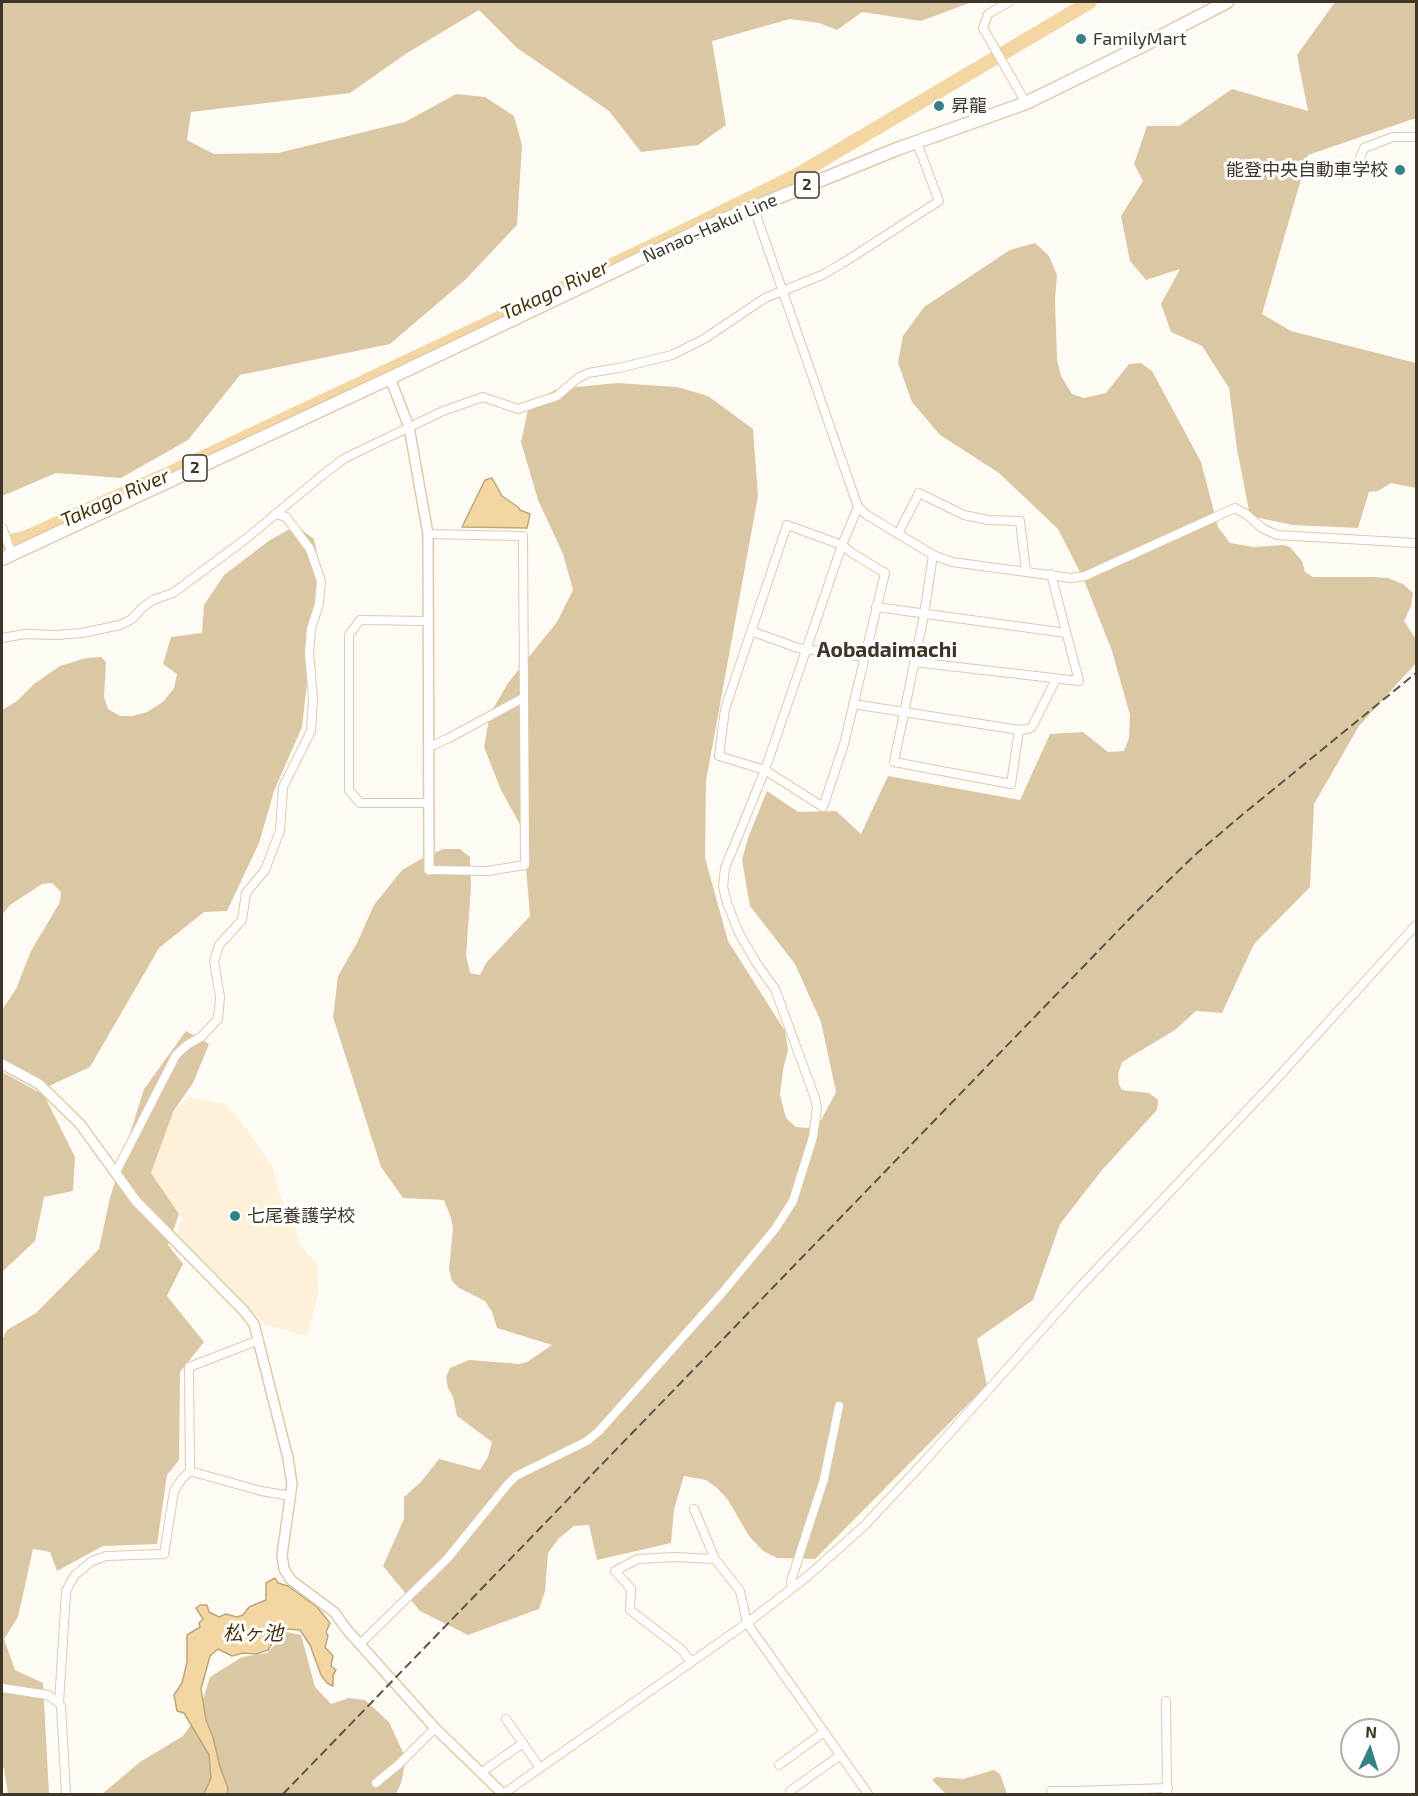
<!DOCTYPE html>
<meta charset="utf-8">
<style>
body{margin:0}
#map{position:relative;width:1418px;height:1796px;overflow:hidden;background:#fefbf4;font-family:"Exo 2",sans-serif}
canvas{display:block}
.frame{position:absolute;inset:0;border:3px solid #3d3629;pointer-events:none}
.north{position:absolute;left:1340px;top:1718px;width:60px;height:60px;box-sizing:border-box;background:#fff;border:2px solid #b1afa9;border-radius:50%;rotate:4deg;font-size:16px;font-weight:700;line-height:24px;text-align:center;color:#3d3629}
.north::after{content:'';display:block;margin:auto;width:21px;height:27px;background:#388088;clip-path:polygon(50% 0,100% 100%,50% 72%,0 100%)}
</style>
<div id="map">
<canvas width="1418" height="1796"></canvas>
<div class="frame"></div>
<div class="north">N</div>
</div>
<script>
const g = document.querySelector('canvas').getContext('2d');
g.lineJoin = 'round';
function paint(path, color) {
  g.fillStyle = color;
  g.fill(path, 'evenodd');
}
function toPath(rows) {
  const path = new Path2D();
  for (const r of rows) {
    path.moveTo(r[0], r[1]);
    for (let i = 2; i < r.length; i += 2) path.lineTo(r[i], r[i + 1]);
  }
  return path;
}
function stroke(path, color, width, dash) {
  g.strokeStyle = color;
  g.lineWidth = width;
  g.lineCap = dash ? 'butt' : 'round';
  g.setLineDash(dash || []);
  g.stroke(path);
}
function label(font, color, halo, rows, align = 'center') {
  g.font = font + ' "Exo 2","Noto Sans JP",sans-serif';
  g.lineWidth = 6;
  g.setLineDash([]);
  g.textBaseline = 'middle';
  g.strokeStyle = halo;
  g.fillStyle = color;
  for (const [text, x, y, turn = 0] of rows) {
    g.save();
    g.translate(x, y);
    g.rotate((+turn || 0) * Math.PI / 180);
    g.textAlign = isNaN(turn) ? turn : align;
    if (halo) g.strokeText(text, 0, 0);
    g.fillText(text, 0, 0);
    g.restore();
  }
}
const built = toPath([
 [188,1097,225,1104,240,1120,272,1166,280,1196,291,1217,301,1246,317,1265,318,1295,307,1336,265,1324,177,1235,182,1218,151,1174,165,1122]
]);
const green = toPath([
 [2,2,972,2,921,21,862,12,837,30,819,23,790,19,712,41,726,125,698,145,641,152,609,111,517,48,479,10,407,53,350,93,191,112,187,140,214,154,278,153,405,122,456,94,485,97,514,116,522,145,517,225,465,280,390,344,240,375,188,440,121,478,56,473,2,496],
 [1335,2,1416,2,1416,118,1308,155,1262,314,1291,331,1416,363,1416,488,1391,483,1378,491,1369,492,1358,528,1293,525,1250,516,1237,449,1229,388,1202,346,1171,332,1161,304,1180,269,1146,280,1130,261,1121,216,1143,181,1134,164,1147,126,1179,126,1232,89,1308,111,1297,55],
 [1035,243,1049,256,1057,275,1055,300,1057,360,1061,376,1072,394,1084,398,1106,393,1129,364,1141,363,1152,371,1201,462,1218,527,1230,543,1254,547,1284,545,1290,547,1302,561,1305,572,1313,577,1374,577,1388,578,1403,584,1413,593,1411,606,1404,621,1416,639,1416,663,1359,726,1314,804,1310,887,1254,944,1222,1013,1196,1011,1175,1030,1122,1062,1118,1074,1119,1084,1122,1090,1149,1093,1158,1100,1157,1110,1102,1170,1060,1224,1033,1300,977,1339,987,1385,815,1559,777,1558,763,1551,749,1536,728,1500,717,1488,706,1480,684,1476,674,1509,671,1543,597,1560,589,1525,574,1526,559,1538,548,1553,545,1591,539,1609,468,1635,420,1611,383,1566,404,1519,404,1497,421,1482,439,1459,480,1470,488,1457,492,1442,457,1416,453,1397,448,1388,446,1377,450,1368,469,1360,520,1364,527,1362,552,1345,497,1328,492,1312,485,1301,459,1288,452,1281,449,1269,453,1228,451,1218,444,1200,403,1198,381,1167,333,1017,338,976,357,943,374,905,402,870,421,859,443,849,460,849,470,857,471,887,466,956,470,973,480,975,486,963,530,916,523,830,501,790,484,747,490,714,508,683,557,622,573,590,563,554,538,500,521,442,528,410,535,401,557,389,617,383,677,387,708,396,753,429,758,496,706,781,705,858,728,941,785,1031,788,1050,783,1070,780,1095,786,1118,796,1127,808,1128,821,1120,836,1092,821,1022,795,964,750,906,742,860,748,838,767,791,798,812,836,811,861,834,888,776,1020,800,1050,734,1083,732,1108,752,1124,751,1129,738,1130,715,1112,651,1084,580,1058,529,999,473,940,435,912,402,898,363,903,336,924,307,1010,250],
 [288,530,302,530,314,539,320,568,302,727,274,791,259,843,227,911,204,912,159,948,90,1067,49,1086,2,1058,2,1010,16,989,31,951,60,902,61,892,52,883,42,884,10,905,2,915,2,710,17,701,34,684,60,666,86,658,101,657,106,662,104,697,108,709,120,716,132,716,147,712,163,702,174,688,177,674,163,664,171,637,202,633,204,605,224,575,270,540],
 [186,1031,209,1044,193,1083,173,1112,151,1173,179,1214,168,1245,183,1264,167,1296,204,1342,180,1372,179,1460,167,1475,157,1544,103,1546,57,1571,50,1552,33,1549,18,1617,4,1639,15,1670,43,1683,49,1794,8,1794,4,1768,2,1768,2,1340,7,1330,36,1313,99,1249,110,1198,144,1089],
 [2,1072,44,1095,75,1157,73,1191,44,1197,35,1241,2,1272],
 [287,1632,301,1635,315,1687,331,1704,349,1698,365,1700,389,1722,406,1759,401,1783,396,1794,102,1794,140,1762,183,1736,198,1715,210,1677,242,1657,267,1653],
 [994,1770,1000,1774,1007,1794,946,1794,932,1780,936,1777,963,1779]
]);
const water = toPath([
 [492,478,502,496,518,507,520,510,530,514,527,528,462,527,485,480,492,478],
 [275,1578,278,1583,288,1586,317,1607,330,1623,326,1632,328,1636,325,1647,333,1656,331,1666,336,1670,333,1675,333,1686,327,1683,321,1675,310,1645,300,1630,286,1629,278,1634,268,1650,256,1654,243,1653,232,1656,218,1649,210,1656,201,1689,206,1720,213,1737,220,1767,228,1788,227,1794,204,1794,211,1778,209,1755,184,1713,177,1711,174,1695,182,1683,187,1662,187,1635,200,1627,199,1623,203,1619,196,1608,200,1605,207,1605,209,1612,219,1617,226,1614,237,1617,243,1615,249,1607,266,1600,266,1583,275,1578]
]);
const river = toPath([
 [2,543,27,537,170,473,669,238,797,175,1090,2]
]);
const minor = toPath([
 [1009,2,988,14,983,28,1026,103],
 [1360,172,1360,158,1364,148,1393,137,1416,137],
 [753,206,858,507,867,515,933,555,952,562,1071,578,1085,576,1235,508,1246,514,1262,528,1277,535,1416,543],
 [787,525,842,545,852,553,885,573,844,744,823,807,765,770,719,756,725,709,787,525],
 [2,527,12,554],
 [428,534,523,536,525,865,487,871,429,870],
 [898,534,919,493,964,515,988,520,1020,521,1026,571],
 [933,555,924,615,894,762,1011,784,1019,730],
 [876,607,1066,633],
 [428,621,360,620,349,635,349,790,360,803,429,803],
 [751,631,798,648,865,657],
 [2,638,25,634,57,635,82,633,120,625,132,619,143,607,153,600,173,593,247,538,325,473,345,458,443,411,483,397,518,409,557,396,578,378,588,373,619,368,672,355,704,339,765,298,822,275,843,263,939,201,917,143],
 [914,662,1079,681,1051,574],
 [853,704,1019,730,1028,729,1032,727,1056,679],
 [429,747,449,738,523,698],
 [116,1172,176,1055,187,1045,201,1037,218,1019,220,997,214,961,219,945,242,920,246,893,265,870,280,831,283,787,311,731,313,698,309,653,311,629,319,604,321,581,310,549,286,517,275,514],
 [190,1471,261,1491,291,1496],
 [694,1509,715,1559,740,1591,747,1623,868,1794],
 [792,1587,791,1581,824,1479,839,1406],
 [360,1644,447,1559,508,1484,516,1476,587,1441,599,1431,722,1293,775,1229,793,1201,813,1137,817,1108,815,1098,775,989,757,964,739,933,727,903,723,887,725,868,765,770,842,545,858,507],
 [691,1662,682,1650,630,1610,631,1589,615,1571,638,1559,674,1557,715,1559],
 [2,1688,48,1695,59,1703],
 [1166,1701,1167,1794],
 [506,1719,540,1768],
 [779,1765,824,1732],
 [482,1772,523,1743],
 [376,1783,398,1765,435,1728],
 [790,1791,839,1756],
 [1051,1791,1074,1791],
 [66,1794,61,1706,59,1703,66,1592,70,1583,75,1575,92,1561,106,1556,164,1554,174,1491,181,1480,190,1471,189,1367,259,1340],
 [503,1794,747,1623,808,1576,864,1526,924,1462,1078,1289,1272,1084,1416,925],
 [1073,1794,1074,1791,1168,1788]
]);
const tertiary = toPath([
 [390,378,409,427,428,534,429,870],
 [2,1064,39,1084,80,1124,136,1201,244,1311,254,1324,288,1458,292,1484,282,1555,284,1569,291,1580,334,1612,348,1631,435,1728,503,1794]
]);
const primary = toPath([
 [2,559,390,378,713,224,897,149,1026,103,1142,46,1227,2]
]);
const rail = toPath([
 [283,1794,1140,908,1196,854,1242,815,1416,673]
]);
const markers = [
 [1081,39,6,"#388088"],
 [939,106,6,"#388088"],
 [1400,170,6,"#388088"],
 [235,1216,6,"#388088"]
];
const shields = [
 [807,185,24],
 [195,468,24]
];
const shieldNames = [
 ["2",807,185],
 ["2",195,468]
];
const poiNames = [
 ["FamilyMart",1093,39],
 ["昇龍",951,106],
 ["能登中央自動車学校",1388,170,"right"],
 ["七尾養護学校",247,1216]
];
const streetNames = [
 ["Nanao-Hakui Line",710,228,-24]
];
const waterNames = [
 ["Takago River",555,290,-25],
 ["Takago River",115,498,-24],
 ["松ヶ池",253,1633]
];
const quarterNames = [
 ["Aobadaimachi",887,650]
];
paint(built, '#fef0d9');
paint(green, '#dbc7a4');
paint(water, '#f3d6a2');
stroke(water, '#bca67e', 1.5);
stroke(river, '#f3d6a2', 14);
stroke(minor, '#ddcaab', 10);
stroke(tertiary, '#ddcaab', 12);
stroke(primary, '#ddcaab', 15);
stroke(minor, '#fff', 8);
stroke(tertiary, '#fff', 9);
stroke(primary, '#fff', 12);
stroke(rail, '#5b5548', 2, [9, 4.5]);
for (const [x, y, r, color] of markers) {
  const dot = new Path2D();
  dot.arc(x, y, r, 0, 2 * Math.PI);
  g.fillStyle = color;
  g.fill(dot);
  stroke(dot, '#fff', 2);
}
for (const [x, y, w] of shields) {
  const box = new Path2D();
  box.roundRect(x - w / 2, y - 13, w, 26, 4.5);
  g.fillStyle = '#fff';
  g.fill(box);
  stroke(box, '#3d3629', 1.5);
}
label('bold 16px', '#3d3629', null, shieldNames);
label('18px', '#3d3629', '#fff', poiNames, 'left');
label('18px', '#3d3629', '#fff', streetNames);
label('italic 20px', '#473309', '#fff', waterNames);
label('bold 21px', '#3d3629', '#fff', quarterNames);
</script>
